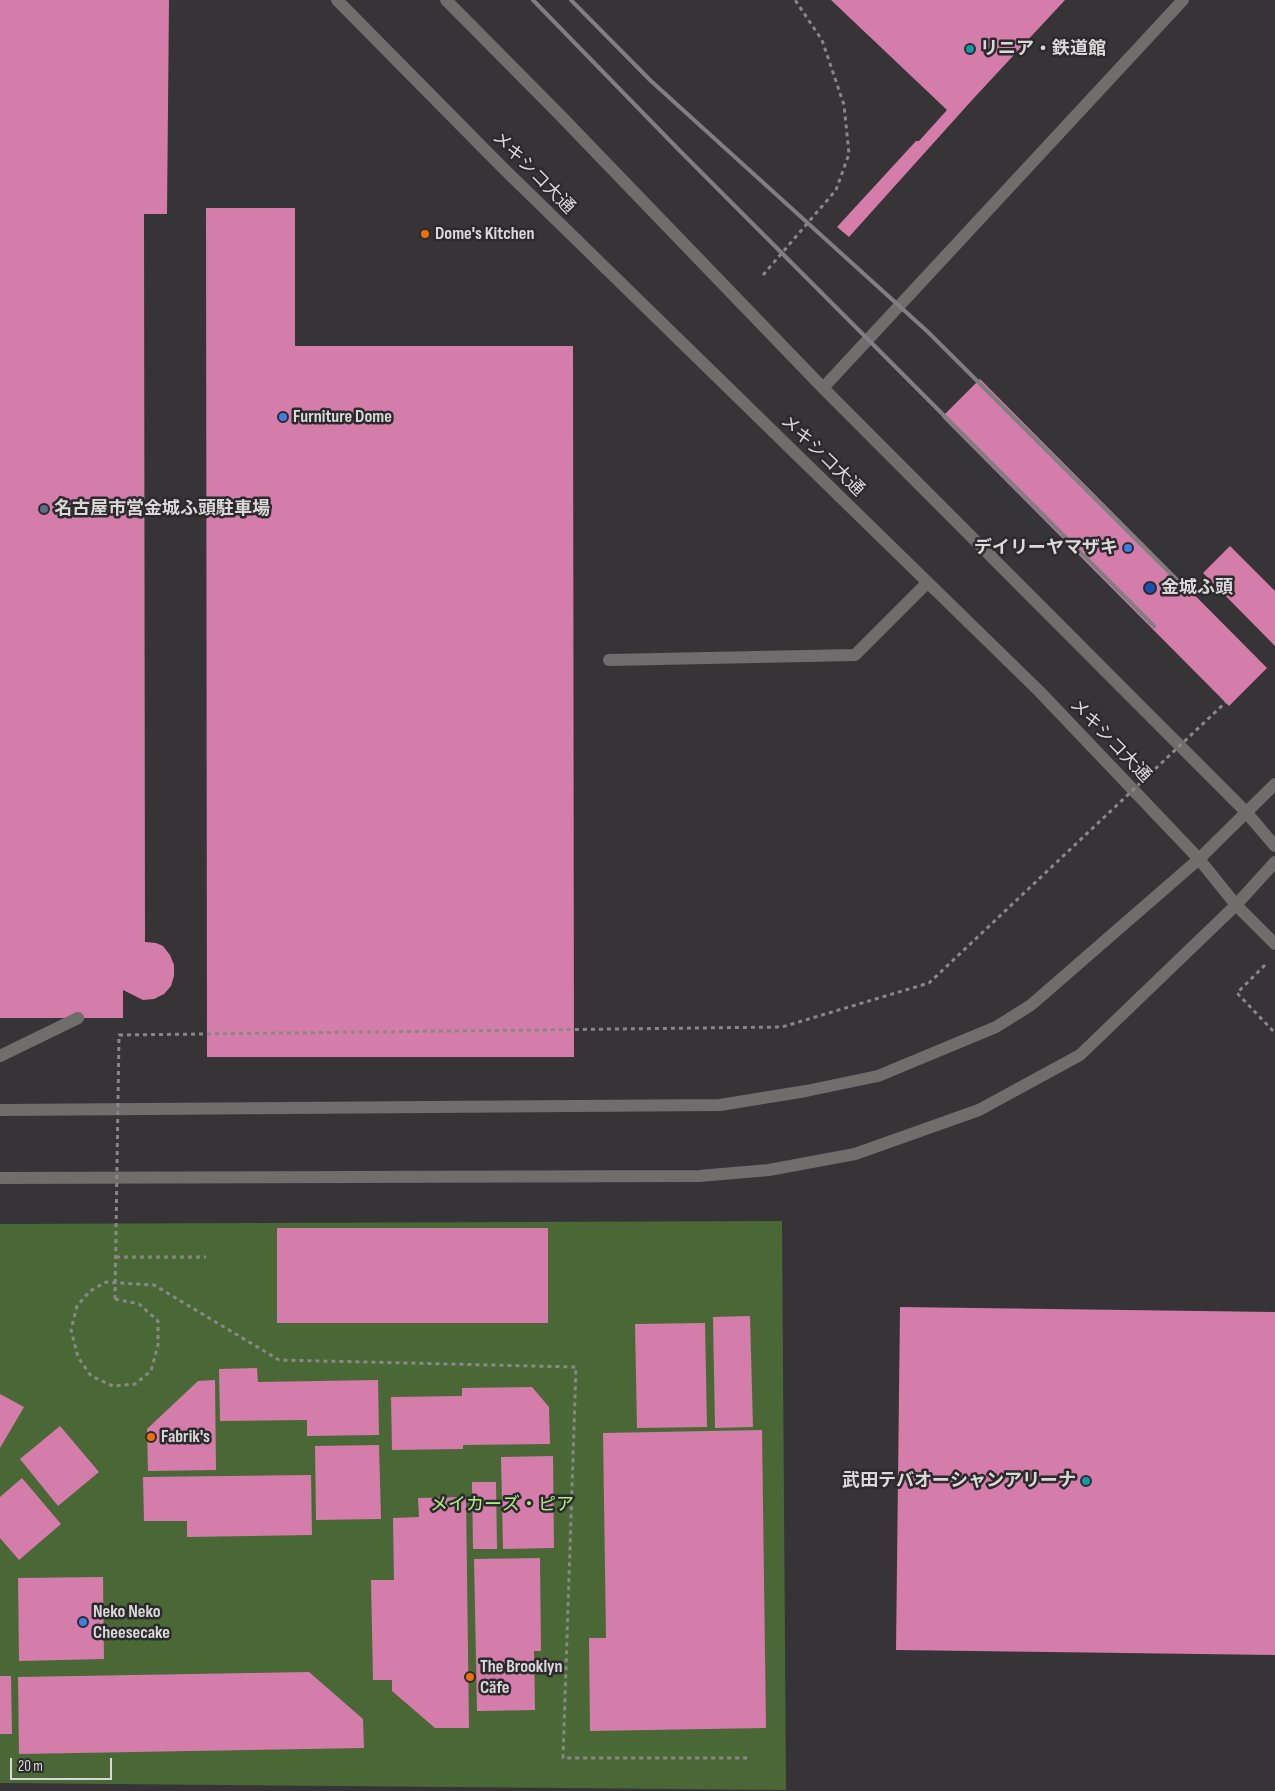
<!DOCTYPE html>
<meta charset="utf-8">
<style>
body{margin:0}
#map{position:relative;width:1275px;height:1791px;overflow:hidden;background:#363436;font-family:"Sofia Sans Condensed",sans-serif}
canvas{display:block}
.scale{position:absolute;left:10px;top:1758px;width:102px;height:22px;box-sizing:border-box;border:2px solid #dad8d9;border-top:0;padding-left:6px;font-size:15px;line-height:18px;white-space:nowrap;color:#dad8d9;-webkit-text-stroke:4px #2c2a2c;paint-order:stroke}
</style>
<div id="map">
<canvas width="1275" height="1791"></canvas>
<div class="scale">20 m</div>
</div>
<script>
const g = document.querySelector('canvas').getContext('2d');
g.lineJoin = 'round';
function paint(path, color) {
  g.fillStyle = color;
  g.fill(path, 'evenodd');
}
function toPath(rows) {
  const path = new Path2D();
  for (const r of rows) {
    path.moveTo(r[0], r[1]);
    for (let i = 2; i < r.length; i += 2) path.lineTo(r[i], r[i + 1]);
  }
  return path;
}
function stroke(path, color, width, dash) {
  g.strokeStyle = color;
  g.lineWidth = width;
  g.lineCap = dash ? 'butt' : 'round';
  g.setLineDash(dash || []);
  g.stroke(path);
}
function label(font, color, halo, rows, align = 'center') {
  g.font = font + ' "Sofia Sans Condensed","Noto Sans JP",sans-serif';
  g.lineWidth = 5;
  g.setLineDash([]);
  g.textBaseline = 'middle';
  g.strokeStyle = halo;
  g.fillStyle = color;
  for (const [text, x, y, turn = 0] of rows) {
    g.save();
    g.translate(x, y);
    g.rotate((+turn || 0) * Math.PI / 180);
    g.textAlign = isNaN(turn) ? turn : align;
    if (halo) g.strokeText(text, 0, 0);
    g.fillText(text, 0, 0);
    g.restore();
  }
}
const green = toPath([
 [782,1221,786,1790,0,1783,0,1224]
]);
const building = toPath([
 [0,0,169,0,167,214,144,214,145,942,156,943,163,946,170,955,174,965,174,976,171,986,164,994,154,999,143,1000,123,990,123,1018,0,1018],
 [831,0,1065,0,973,99,849,237,837,227,916,141,919,141,947,110],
 [206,208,295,208,295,346,573,346,574,1057,207,1057],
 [980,379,1267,668,1229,706,942,417],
 [1230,546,1275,591,1275,646,1203,573],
 [277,1228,548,1228,548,1323,277,1323],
 [900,1307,1275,1312,1275,1655,896,1650],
 [750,1316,753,1427,715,1428,713,1317],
 [705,1323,707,1427,637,1428,635,1324],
 [257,1368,258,1382,378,1380,379,1435,307,1436,307,1420,220,1421,219,1369],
 [215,1380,216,1470,148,1471,147,1429,198,1381],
 [532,1387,549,1407,550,1444,463,1445,463,1449,392,1450,391,1397,462,1396,462,1388],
 [0,1394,24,1407,0,1448],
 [60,1426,99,1472,58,1506,20,1459],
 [762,1430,766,1728,590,1731,589,1638,606,1638,603,1433],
 [379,1445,381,1519,316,1520,315,1446],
 [553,1456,554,1548,503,1549,501,1457],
 [311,1475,312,1535,187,1537,187,1521,144,1521,143,1477],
 [22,1478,61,1524,19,1560,0,1538,0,1497],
 [472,1482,496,1482,497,1549,473,1549],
 [466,1497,469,1728,435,1728,392,1691,392,1680,373,1680,371,1580,394,1580,393,1518,419,1517,418,1498],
 [540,1558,541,1651,534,1651,535,1710,477,1711,474,1559],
 [103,1577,104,1659,19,1661,18,1578],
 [309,1672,363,1719,364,1748,19,1754,18,1677],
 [0,1676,11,1676,12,1734,0,1734]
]);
const path = toPath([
 [763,275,836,190,849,154,844,105,822,40,795,0],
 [1265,965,1237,993,1275,1033],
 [116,1257,206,1257],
 [115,1299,139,1304,158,1321,158,1345,151,1371,135,1384,113,1386,91,1376,78,1357,71,1330,77,1306,90,1291,106,1282,154,1285,279,1360,576,1367,563,1758,748,1758]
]);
const minor = toPath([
 [337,0,502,167,1039,691,1199,859,1236,905,1275,944],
 [446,0,557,112,823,388,1246,812,1275,846],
 [823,388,1183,0],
 [609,660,855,655,927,583],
 [0,1056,78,1018],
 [0,1110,720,1105,806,1091,878,1076,996,1027,1031,1005,1199,859,1275,784],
 [0,1178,699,1176,769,1170,855,1154,979,1110,1080,1055,1236,905,1275,862]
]);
const rail = toPath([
 [533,0,679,150,1154,626],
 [571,0,651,81,928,332,1181,584]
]);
const pathBridge = toPath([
 [115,1299,119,1035,782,1027,929,983,1226,702]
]);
const markers = [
 [970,49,5,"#0f9aa8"],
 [425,234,5,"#e8710a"],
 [283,417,5,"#3f7fe0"],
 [44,509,5,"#5c6f8a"],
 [1128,548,5,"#3f7fe0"],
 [1150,588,6,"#1a4fb4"],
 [151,1437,5,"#e8710a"],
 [1086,1481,5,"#0f9aa8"],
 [83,1622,5,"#3f7fe0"],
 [470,1677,5,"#e8710a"]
];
const poiNames = [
 ["リニア・鉄道館",980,49],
 ["Dome's Kitchen",435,234],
 ["Furniture Dome",293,417],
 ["名古屋市営金城ふ頭駐車場",54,509],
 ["デイリーヤマザキ",1118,548,"right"],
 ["金城ふ頭",1161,588],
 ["Fabrik's",161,1437],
 ["武田テバオーシャンアリーナ",1076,1481,"right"],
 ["Neko Neko",93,1612],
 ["Cheesecake",93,1633],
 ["The Brooklyn",480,1667],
 ["Cäfe",480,1688]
];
const streetNames = [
 ["メキシコ大通",533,173,45],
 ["メキシコ大通",822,456,44],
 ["メキシコ大通",1110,741,46]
];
const parkNames = [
 ["メイカーズ・ピア",502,1505]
];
paint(green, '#4a6836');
paint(building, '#d47caa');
stroke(path, '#898789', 3, [4, 4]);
stroke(minor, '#6f6e6d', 12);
stroke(rail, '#807e80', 4);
stroke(pathBridge, '#898789', 3, [4, 4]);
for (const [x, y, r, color] of markers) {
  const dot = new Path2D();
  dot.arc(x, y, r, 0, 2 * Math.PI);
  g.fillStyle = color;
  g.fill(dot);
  stroke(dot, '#2c2a2c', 2);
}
label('bold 18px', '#dad8d9', '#2c2a2c', poiNames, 'left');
label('18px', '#dad8d9', '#2c2a2c', streetNames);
label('18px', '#aeef84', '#2c2a2c', parkNames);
</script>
